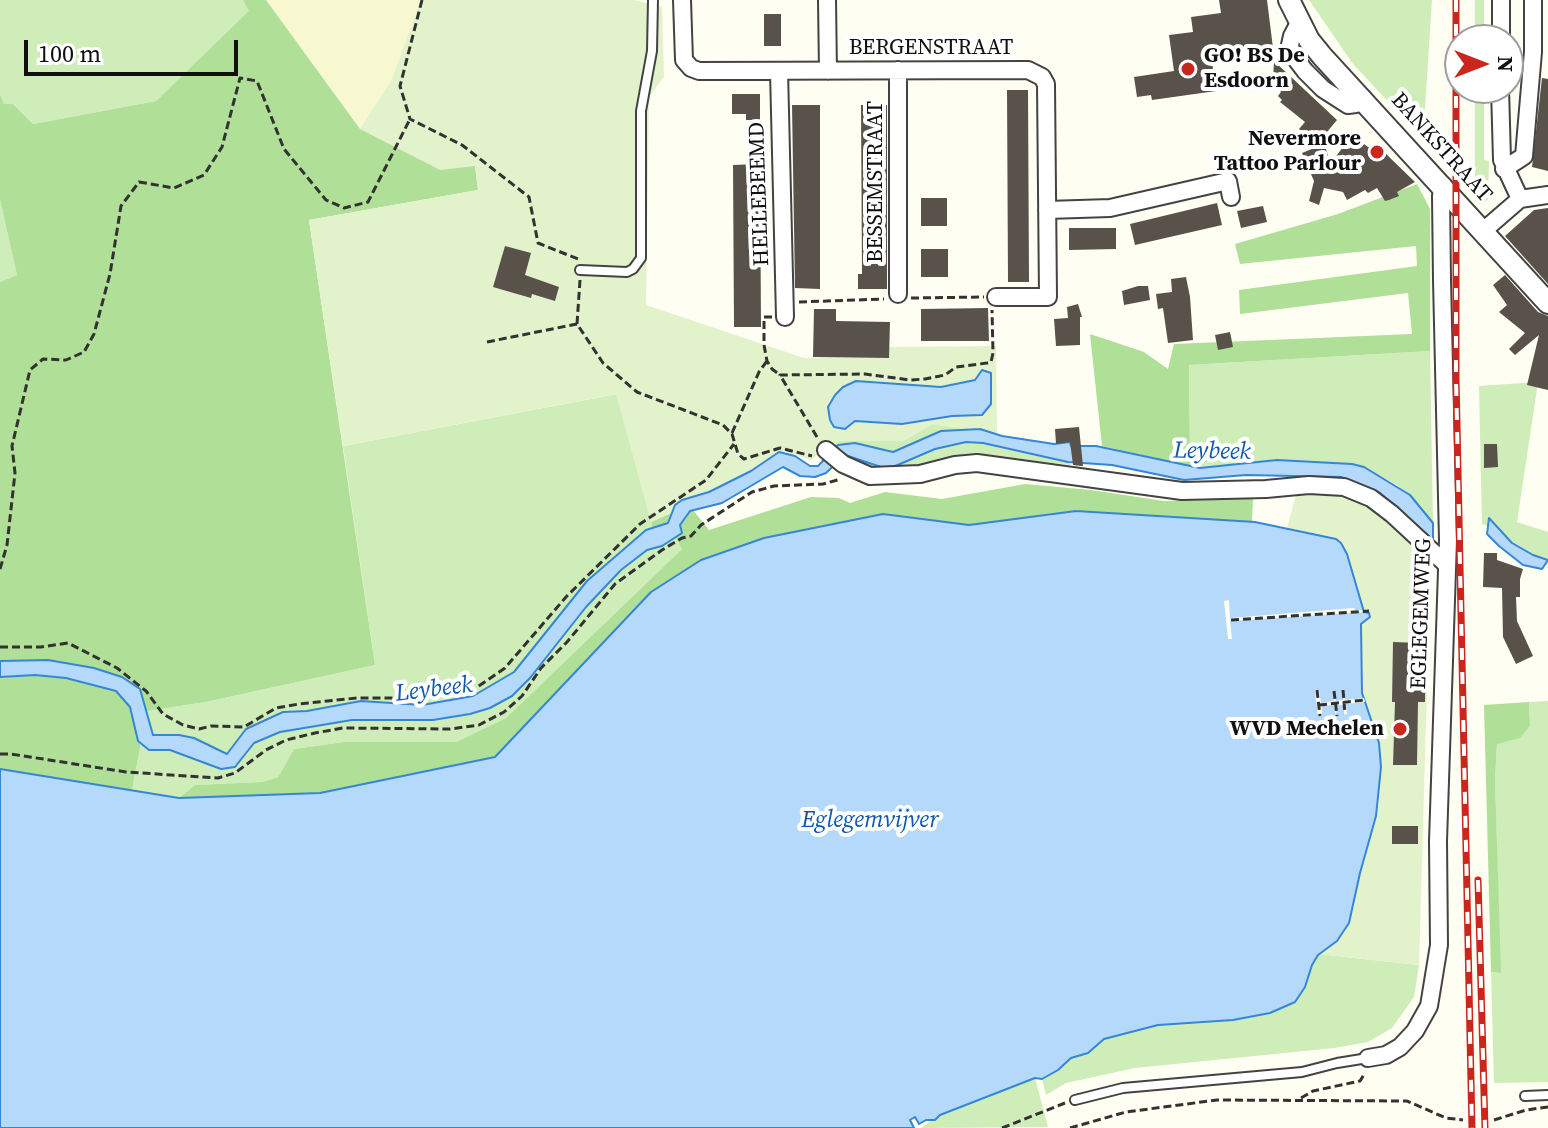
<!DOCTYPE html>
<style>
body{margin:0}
#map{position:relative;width:1548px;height:1128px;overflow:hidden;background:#fffef3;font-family:"Source Serif 4",serif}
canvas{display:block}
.north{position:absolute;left:1444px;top:24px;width:80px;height:80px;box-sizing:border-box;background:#fff;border:2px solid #9f9f9f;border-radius:50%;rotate:90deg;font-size:22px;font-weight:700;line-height:32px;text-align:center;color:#101010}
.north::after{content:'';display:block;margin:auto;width:28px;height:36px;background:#ca261e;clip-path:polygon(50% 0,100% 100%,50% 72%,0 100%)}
.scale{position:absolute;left:24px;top:40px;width:214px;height:36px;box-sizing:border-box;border:4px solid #101010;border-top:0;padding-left:10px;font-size:24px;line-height:28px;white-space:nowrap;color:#101010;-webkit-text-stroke:6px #fff;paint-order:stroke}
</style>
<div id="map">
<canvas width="1548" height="1128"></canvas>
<div class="north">N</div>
<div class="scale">100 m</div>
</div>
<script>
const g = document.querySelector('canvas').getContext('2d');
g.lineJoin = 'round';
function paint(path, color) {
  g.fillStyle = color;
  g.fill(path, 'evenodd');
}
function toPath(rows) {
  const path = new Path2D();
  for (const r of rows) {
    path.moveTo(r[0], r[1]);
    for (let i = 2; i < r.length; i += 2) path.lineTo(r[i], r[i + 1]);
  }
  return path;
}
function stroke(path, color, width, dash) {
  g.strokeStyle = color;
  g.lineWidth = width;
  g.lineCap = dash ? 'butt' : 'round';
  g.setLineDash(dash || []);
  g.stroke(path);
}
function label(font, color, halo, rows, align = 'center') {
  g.font = font + ' "Source Serif 4",serif';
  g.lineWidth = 8;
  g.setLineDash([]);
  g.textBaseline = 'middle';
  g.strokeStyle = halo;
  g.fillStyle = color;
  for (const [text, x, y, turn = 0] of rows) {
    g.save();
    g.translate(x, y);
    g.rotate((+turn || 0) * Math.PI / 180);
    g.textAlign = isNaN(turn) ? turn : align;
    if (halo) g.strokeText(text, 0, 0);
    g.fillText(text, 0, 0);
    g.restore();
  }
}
const farmland = toPath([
 [266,0,421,0,392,79,360,129]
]);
const green = toPath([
 [0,0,243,0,250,11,156,101,33,124,13,104,4,104,0,94],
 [1309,0,1432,0,1423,139,1353,64],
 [1475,0,1484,0,1484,40,1475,40],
 [1475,88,1484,88,1484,160,1489,161,1488,199,1483,205,1475,200],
 [0,200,17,275,0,282],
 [1430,351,1433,523,1410,495,1397,485,1364,467,1352,464,1277,460,1200,468,1190,466,1189,365],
 [1538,382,1517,522,1548,532,1548,561,1546,565,1547,560,1533,555,1512,543,1490,519,1488,526,1482,524,1479,386],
 [617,394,657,543,673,533,682,549,506,718,456,742,344,742,294,749,278,777,262,782,195,785,179,798,132,790,147,711,206,702,375,665,343,446],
 [933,424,997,434,997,447,1067,461,1071,465,971,455,945,458,907,469,873,469,852,465,830,446,838,441,902,441],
 [1548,701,1548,1082,1494,1083,1491,972,1500,973,1495,780,1497,743,1519,738,1530,726,1529,702],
 [1318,954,1419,965,1414,997,1392,1028,1368,1042,1334,1048,1135,1068,1066,1083,1046,1095,1042,1079,1058,1070,1071,1058,1088,1053,1104,1039,1158,1025,1233,1020,1270,1013,1295,1002,1305,988,1312,965],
 [1035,1078,1048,1127,921,1128,939,1115]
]);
const forest = toPath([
 [243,0,266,0,360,129,475,166,478,190,309,220,375,665,206,702,147,711,132,790,0,769,0,282,17,275,0,200,0,94,4,104,13,104,33,124,156,101,249,11],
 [1417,184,1430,209,1430,351,1189,365,1190,466,1102,446,1090,334,1144,352,1168,369,1174,344,1412,334,1408,293,1240,314,1239,290,1417,266,1416,246,1240,264,1235,244,1338,214],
 [1025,484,1091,490,1164,501,1253,498,1252,522,1076,511,969,525,883,514,651,592,495,757,320,793,179,798,195,785,262,782,278,777,294,749,344,742,456,742,506,718,682,549,673,533,657,544,651,522,689,505,709,530,811,497,839,498,850,503,885,492,942,499],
 [1529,702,1530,726,1520,738,1497,744,1495,780,1501,973,1491,972,1484,705]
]);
const pitch = toPath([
 [421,0,634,0,662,7,664,77,649,97,646,305,804,358,889,358,889,347,996,346,997,434,933,424,902,441,838,441,810,460,785,451,689,505,651,522,616,394,343,446,309,220,478,190,475,166,440,170,360,129,392,79],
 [1297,491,1337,492,1362,500,1386,517,1424,554,1429,620,1419,965,1318,954,1343,934,1354,908,1360,873,1376,816,1381,767,1379,744,1362,693,1361,623,1369,618,1363,609,1341,543,1336,539,1287,528]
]);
const water = toPath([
 [982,370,991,373,991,404,982,415,952,416,902,424,855,421,845,429,834,427,830,420,828,407,835,395,843,387,856,381,941,387,975,380,982,370],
 [980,429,1002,436,1054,444,1070,442,1071,446,1096,446,1200,468,1277,460,1352,464,1364,467,1410,495,1433,523,1433,540,1380,493,1341,477,1246,475,1184,480,1112,465,1068,462,983,443,966,442,935,449,893,467,881,467,845,455,826,473,815,477,800,476,783,467,722,503,690,511,680,525,682,533,662,546,647,550,621,570,586,607,530,678,512,696,490,708,470,714,433,720,352,720,280,732,254,743,235,767,221,769,170,750,149,750,138,741,130,707,116,691,66,678,35,675,0,677,0,661,48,660,94,668,122,677,140,689,153,735,179,735,194,738,227,754,246,729,283,712,307,711,361,701,422,705,473,696,514,672,587,581,646,530,668,523,675,505,682,500,709,492,751,471,779,452,795,456,810,466,818,466,838,445,855,443,893,452,941,431,980,429],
 [1076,511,1255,522,1336,539,1341,543,1347,554,1364,612,1369,613,1370,617,1361,624,1362,693,1379,743,1381,767,1376,816,1360,873,1349,923,1337,941,1318,955,1312,965,1305,987,1295,1002,1270,1013,1233,1020,1158,1025,1104,1039,1088,1053,1071,1058,1058,1070,1042,1079,1035,1078,940,1115,935,1120,926,1120,919,1124,915,1117,910,1120,914,1128,0,1128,0,769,179,798,320,793,495,757,651,592,701,560,764,538,883,514,969,525,1076,511],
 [1489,518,1512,543,1533,555,1548,560,1542,569,1523,565,1499,546,1487,534,1489,518]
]);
const pier = toPath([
 [1229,600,1230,618,1354,608,1355,610,1367,610,1367,612,1230,621,1232,639,1228,639,1224,601],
 [1315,690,1319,690,1321,703,1334,701,1333,691,1336,701,1343,700,1343,690,1345,700,1364,698,1365,702,1346,704,1347,714,1344,715,1344,705,1337,705,1336,716,1334,705,1322,706,1322,716,1318,716]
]);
const building = toPath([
 [1219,0,1267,0,1273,48,1239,49,1239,51,1211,55,1216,91,1152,100,1151,95,1137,97,1134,77,1174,71,1169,35,1193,32,1191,17,1221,13],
 [764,14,781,14,781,46,764,46],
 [1274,61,1337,120,1317,144,1299,129,1305,122,1280,102,1282,100,1278,96,1281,92,1273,82],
 [1542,78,1548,79,1548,171,1532,167],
 [1007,90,1028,90,1029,282,1008,282],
 [732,94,760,94,760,120,746,120,746,114,732,114],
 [792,105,820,105,820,289,795,288],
 [861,105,887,105,887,289,858,289,858,274,862,274],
 [1352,135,1368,147,1384,152,1415,182,1397,192,1399,196,1389,200,1385,201,1377,188,1368,193,1365,190,1347,200,1343,192,1324,188,1319,205,1309,201,1314,181,1302,153,1324,144,1331,163],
 [760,164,761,327,734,327,733,165],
 [921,198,947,198,947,226,921,226],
 [1217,203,1222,225,1135,245,1130,224],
 [1263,206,1267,222,1241,228,1237,211],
 [1548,208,1548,284,1505,236,1534,210],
 [1069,228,1116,228,1116,249,1069,250],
 [505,246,531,253,525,275,559,287,555,301,532,294,531,298,493,287],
 [921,249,948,249,948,277,921,277],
 [1505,275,1538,312,1548,316,1548,390,1527,385,1539,335,1515,355,1509,349,1525,333,1499,312,1507,305,1493,285],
 [1186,277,1190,297,1193,340,1168,343,1163,308,1158,309,1156,294,1172,292,1171,279],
 [1138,286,1148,286,1150,300,1124,305,1122,291],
 [1078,304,1082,317,1080,317,1080,345,1056,346,1054,319,1068,318,1067,307],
 [988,308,989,341,921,341,921,309],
 [814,309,836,309,836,321,890,322,889,358,813,357],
 [1230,332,1233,347,1218,350,1215,335],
 [1079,427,1083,466,1081,466,1073,465,1070,442,1056,444,1055,429],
 [1484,444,1497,444,1498,467,1484,468],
 [1484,553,1497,553,1497,560,1523,569,1520,579,1520,597,1516,597,1517,621,1533,656,1516,664,1503,637,1502,588,1483,587],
 [1393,642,1420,643,1419,649,1426,650,1425,702,1418,702,1417,765,1393,765,1395,702,1392,702],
 [1392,826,1418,826,1418,844,1392,844]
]);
const path = toPath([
 [422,0,400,86,410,119,462,145,529,197,538,243,578,259],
 [1508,65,1516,65],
 [580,280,577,324,603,363,637,392,723,425,732,434,738,454,744,459,780,448,812,456],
 [911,298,984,297],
 [799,302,884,299],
 [772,317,764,317,764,345,767,361,772,369,780,375],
 [487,342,577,324],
 [732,433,759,372,767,361],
 [817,437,780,375,865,374,910,380,925,379,945,375,956,367,987,363,991,362,993,353,992,310],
 [0,569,7,545,15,473,12,446,30,370,43,359,66,360,84,352,94,334,110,274,121,206,139,182,174,188,204,175,222,147,240,78,257,81,284,149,326,200,344,208,368,202,410,119],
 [1231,620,1369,611],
 [0,647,41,647,68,643,117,668,146,691,163,714,183,725,199,729,211,726,244,727,276,708,299,704,357,698,407,698,473,690,505,668,566,597,640,524,706,480,734,444],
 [1317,690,1320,716],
 [1343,690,1345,714],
 [1334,691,1337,716],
 [1319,705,1365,700],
 [0,754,11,754,126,772,218,778,235,773,266,750,286,740,315,733,343,728,450,729,479,725,504,712,522,696,541,668,567,642,615,584,662,550,682,538,691,536,701,525,752,492,774,486,823,484,841,479],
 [1301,1098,1313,1091,1360,1081,1365,1073],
 [1494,1120,1526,1110,1548,1107],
 [1002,1128,1065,1103],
 [1070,1128,1126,1112,1217,1100,1407,1101,1446,1118,1463,1120]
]);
const service = toPath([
 [580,270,627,272,633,269,641,258,641,111,652,51,653,0],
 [1525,1096,1548,1095],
 [1075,1100,1123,1088,1302,1072,1337,1063,1368,1058]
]);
const minor = toPath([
 [682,0,684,60,691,68,699,71,1028,70,1042,77,1046,84,1048,297,996,297],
 [827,0,828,71],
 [1299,23,1292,36,1290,45,1292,54,1305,71,1323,89,1348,105,1356,104,1363,98],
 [1501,40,1501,0],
 [898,70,898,294],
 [779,71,785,317],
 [1500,88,1502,160,1520,199],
 [1504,169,1524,156,1533,52,1533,0],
 [1520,199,1548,195],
 [1047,210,1110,208,1228,181,1231,197],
 [1483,231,1520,199],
 [826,450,843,464,870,476,920,474,955,465,977,463,1182,491,1266,489,1309,485,1344,487,1371,498,1392,514,1447,565],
 [1368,1058,1386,1055,1400,1047,1415,1031,1429,1006,1439,945,1438,841,1448,540,1442,280,1441,196,1443,185]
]);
const tertiary = toPath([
 [1289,0,1309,40,1322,56,1548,303]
]);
const rail = toPath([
 [1456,0,1456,378,1472,1128],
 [1478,880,1485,1128]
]);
const markers = [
 [1188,69,8,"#ca261e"],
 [1377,152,8,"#ca261e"],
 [1400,729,8,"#ca261e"]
];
const streetNames = [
 ["BERGENSTRAAT",931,48],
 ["BANKSTRAAT",1441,148,48],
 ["BESSEMSTRAAT",876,182,-90],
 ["HELLEBEEMD",760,194,-92],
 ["EGLEGEMWEG",1422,614,-88]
];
const poiNames = [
 ["GO! BS De",1204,56,"left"],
 ["Esdoorn",1204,81,"left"],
 ["Nevermore",1361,139],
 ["Tattoo Parlour",1361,164],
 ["WVD Mechelen",1384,729]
];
const waterNames = [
 ["Leybeek",1212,452,1],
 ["Leybeek",434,690,-7],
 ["Eglegemvijver",870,821]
];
paint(farmland, '#f7f7d0');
paint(green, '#cfedb9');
paint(forest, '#b0df97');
paint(pitch, '#e2f3cb');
paint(water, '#b4d9fa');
stroke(water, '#3686d6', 2);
paint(pier, '#fffef3');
paint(building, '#59524b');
stroke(service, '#434343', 12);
stroke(minor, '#434343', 20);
stroke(tertiary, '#434343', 24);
stroke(path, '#323232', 3, [8, 4]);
stroke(service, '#fff', 8);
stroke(minor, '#fff', 16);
stroke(tertiary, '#fff', 20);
stroke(rail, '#ca261e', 7);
stroke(rail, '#fff', 4, [12]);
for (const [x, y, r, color] of markers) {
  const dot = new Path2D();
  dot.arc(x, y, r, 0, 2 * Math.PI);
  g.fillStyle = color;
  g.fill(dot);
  stroke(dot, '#fff', 3);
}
label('22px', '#101010', '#fff', streetNames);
label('bold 22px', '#101010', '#fff', poiNames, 'right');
label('italic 24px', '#1058ab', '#fff', waterNames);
</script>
